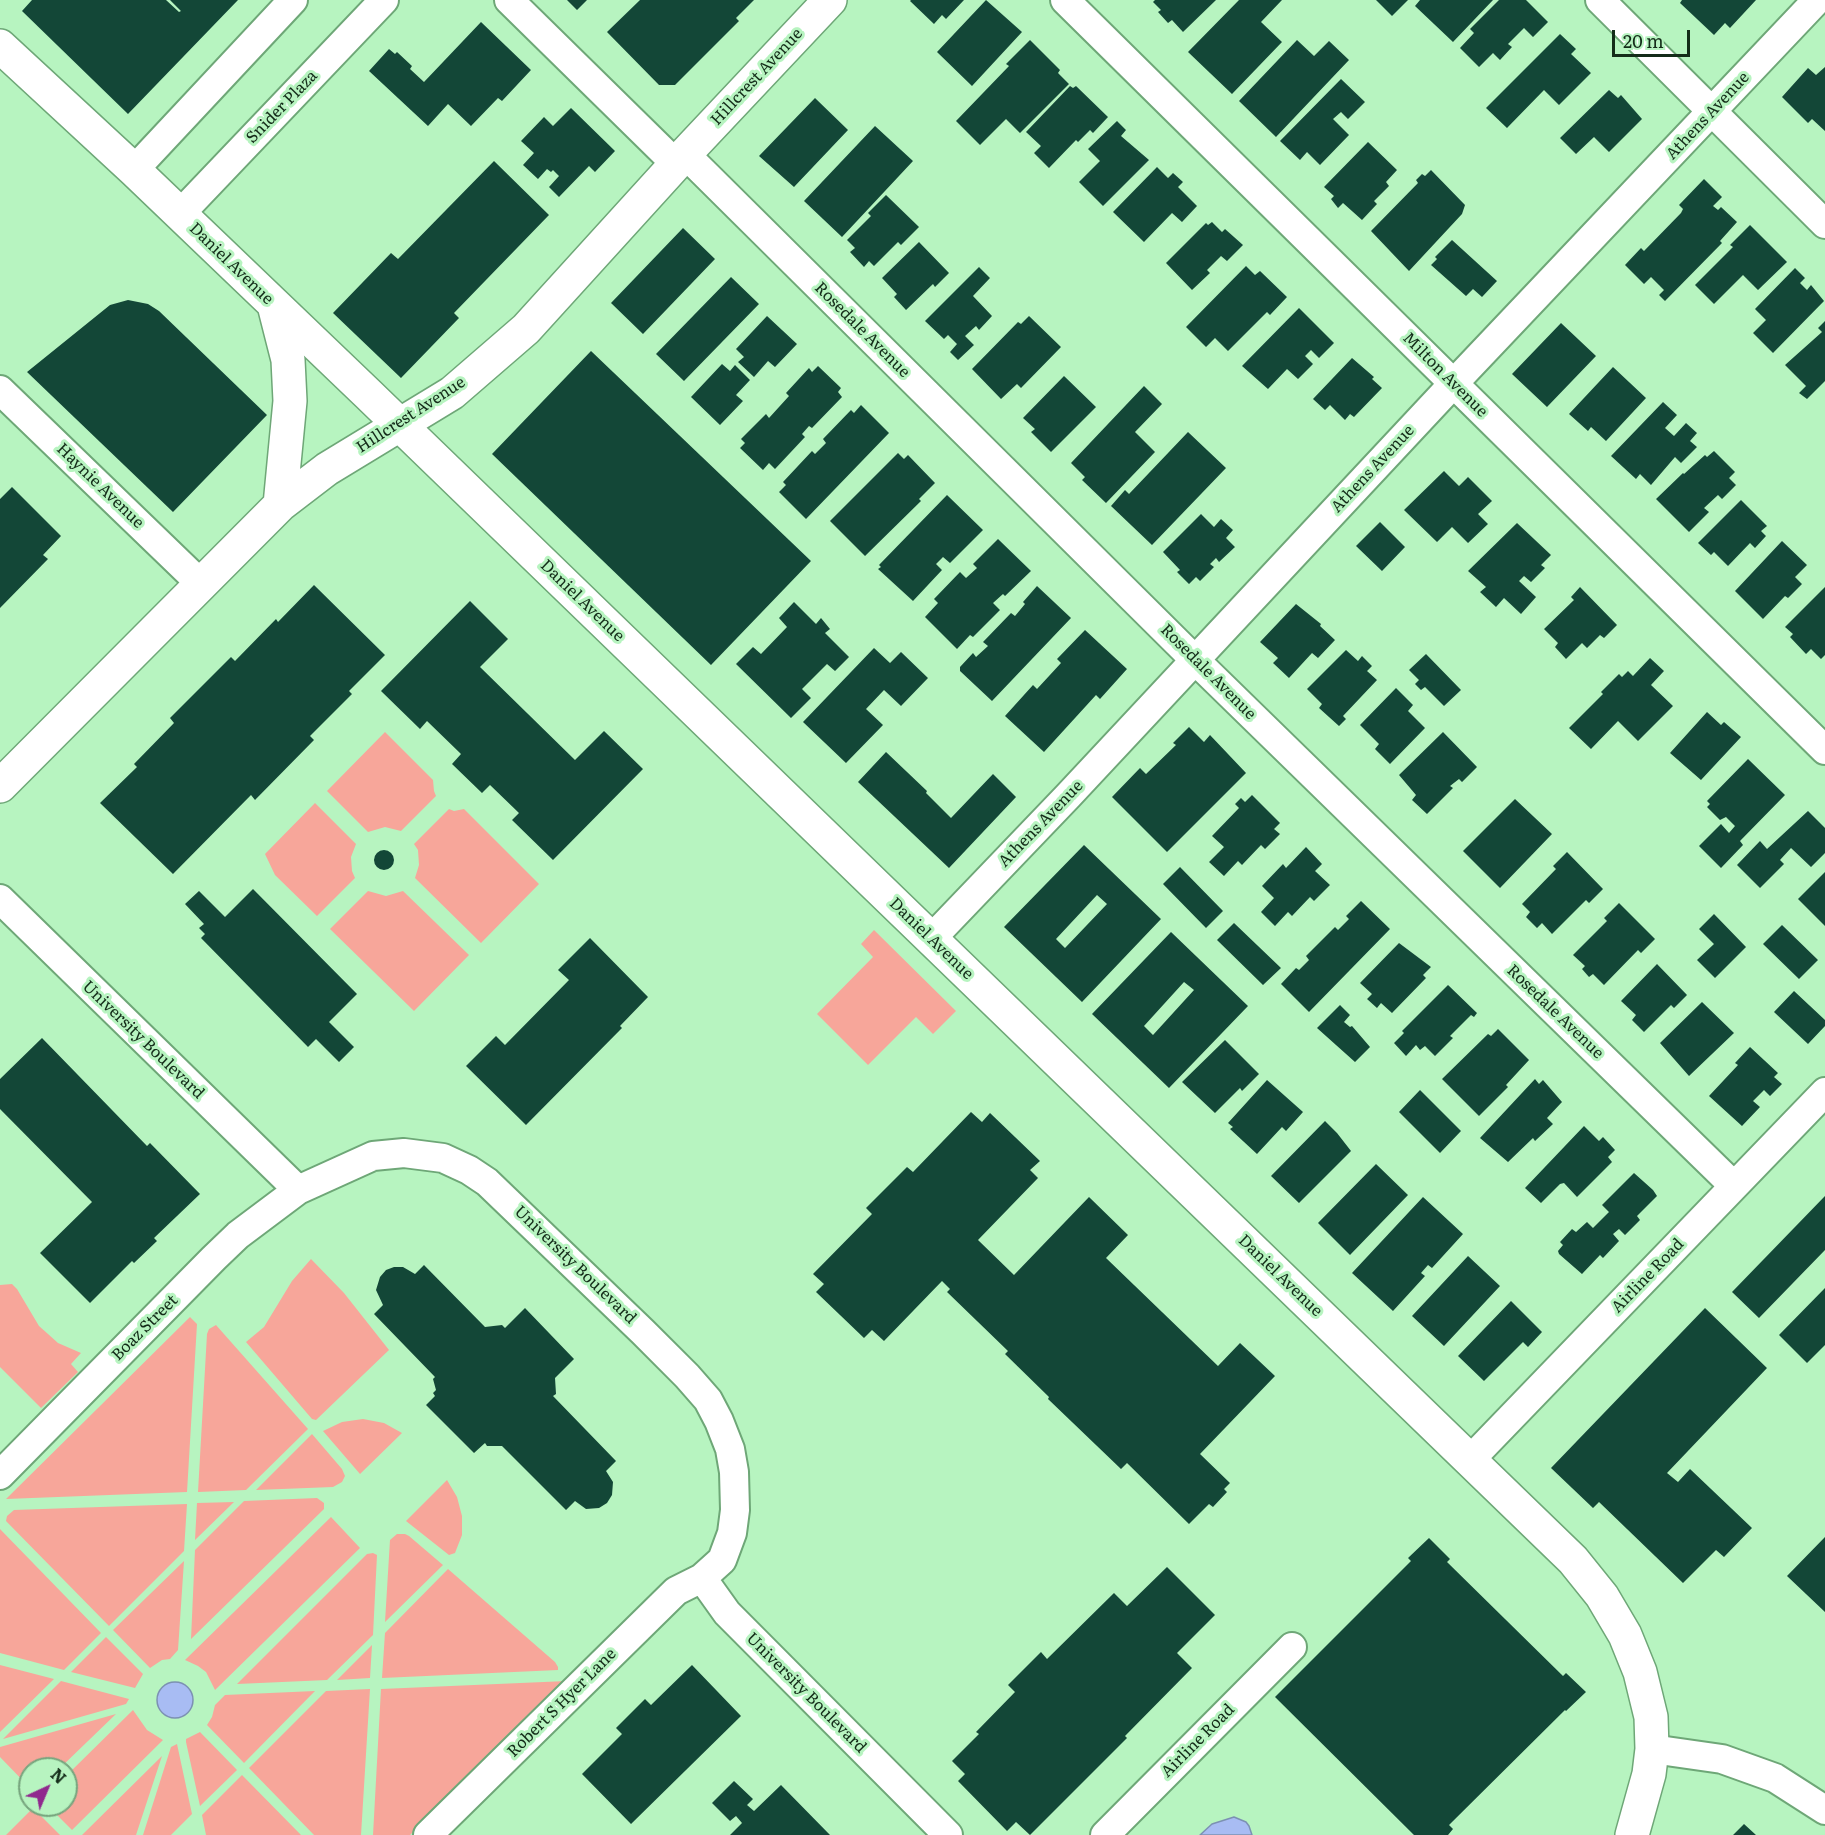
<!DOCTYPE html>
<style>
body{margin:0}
#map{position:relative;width:1825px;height:1835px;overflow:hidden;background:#b7f4c0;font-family:Literata,serif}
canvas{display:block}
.north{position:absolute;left:18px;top:1757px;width:60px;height:60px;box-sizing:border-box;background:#b7f4c0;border:2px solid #76a47d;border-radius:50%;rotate:44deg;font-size:16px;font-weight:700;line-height:24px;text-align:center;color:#142c19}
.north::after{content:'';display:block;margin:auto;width:21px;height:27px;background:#90298e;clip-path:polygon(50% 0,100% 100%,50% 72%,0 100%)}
.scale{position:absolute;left:1612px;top:30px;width:78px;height:27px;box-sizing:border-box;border:3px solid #142c19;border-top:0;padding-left:8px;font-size:18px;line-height:21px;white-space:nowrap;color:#142c19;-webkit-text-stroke:4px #b7f4c0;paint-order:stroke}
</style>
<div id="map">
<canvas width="1825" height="1835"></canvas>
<div class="north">N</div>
<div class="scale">20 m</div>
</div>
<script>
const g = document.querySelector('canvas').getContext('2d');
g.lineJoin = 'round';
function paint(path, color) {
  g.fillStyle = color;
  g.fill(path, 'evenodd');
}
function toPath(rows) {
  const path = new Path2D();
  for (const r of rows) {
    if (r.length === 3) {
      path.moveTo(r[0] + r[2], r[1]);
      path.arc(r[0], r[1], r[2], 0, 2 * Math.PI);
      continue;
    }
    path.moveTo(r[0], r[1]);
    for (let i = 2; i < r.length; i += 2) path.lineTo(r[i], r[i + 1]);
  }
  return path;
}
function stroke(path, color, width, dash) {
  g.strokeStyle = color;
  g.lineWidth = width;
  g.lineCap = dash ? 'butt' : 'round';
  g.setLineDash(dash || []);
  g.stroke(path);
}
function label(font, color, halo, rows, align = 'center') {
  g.font = font + ' Literata,serif';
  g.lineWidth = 6;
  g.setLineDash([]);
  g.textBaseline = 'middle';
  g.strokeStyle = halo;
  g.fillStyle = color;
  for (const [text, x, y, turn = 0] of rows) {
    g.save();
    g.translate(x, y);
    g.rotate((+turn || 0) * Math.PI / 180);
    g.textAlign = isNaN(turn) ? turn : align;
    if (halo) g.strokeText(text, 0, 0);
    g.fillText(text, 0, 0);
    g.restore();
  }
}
const green = toPath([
 [385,732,433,780,434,791,436,796,401,831,385,827,368,832,327,791],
 [315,803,356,844,351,857,352,871,355,878,317,916,275,875,265,854],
 [449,809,454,811,464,809,539,884,481,943,415,878,419,865,418,850,414,844],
 [368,891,386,896,403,891,469,955,414,1011,330,929],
 [874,930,956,1011,933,1034,916,1017,868,1065,817,1014,873,957,861,944],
 [311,1259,344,1293,389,1350,316,1420,312,1419,246,1342,264,1327,292,1281],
 [12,1284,17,1289,39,1326,48,1334,58,1343,81,1353,71,1364,78,1372,41,1408,0,1367,0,1285],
 [190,1317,197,1324,187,1492,6,1499],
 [216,1325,308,1429,246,1490,198,1492,207,1334,209,1329],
 [363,1419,384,1423,402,1433,360,1474,323,1431,342,1422],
 [312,1434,342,1469,345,1476,342,1482,333,1487,256,1490],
 [447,1480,457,1497,462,1516,462,1535,455,1553,449,1555,406,1521],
 [317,1498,324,1503,324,1509,191,1639,195,1550,244,1501],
 [234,1502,195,1540,197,1503],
 [187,1504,184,1551,109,1626,6,1521,7,1516,14,1510],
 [331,1517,360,1548,215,1690,206,1672,198,1666,185,1660],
 [0,1529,101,1633,64,1670,0,1653],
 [397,1534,405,1534,409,1536,443,1565,385,1622,390,1540],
 [373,1553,377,1555,373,1635,327,1680,237,1684,367,1554],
 [184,1561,178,1650,170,1659,162,1660,150,1668,113,1630],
 [448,1569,555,1662,558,1667,558,1670,382,1678,385,1633],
 [106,1637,143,1674,135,1688,71,1672],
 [372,1645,370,1678,337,1680],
 [0,1665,54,1679,0,1732],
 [61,1681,129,1699,126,1704,3,1739],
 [567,1681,410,1835,373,1835,381,1689],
 [370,1689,361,1835,314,1835,249,1768,326,1691],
 [315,1691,244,1763,207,1725,212,1717,215,1705,225,1695],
 [133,1710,147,1730,163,1740,72,1830,47,1805,66,1805,66,1776],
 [116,1714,59,1769,30,1769,30,1788,0,1757,0,1747],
 [200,1732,237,1770,200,1806,186,1742,186,1739],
 [177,1744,192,1814,171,1835,143,1835,171,1747],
 [162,1756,136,1835,82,1835],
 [242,1775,301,1835,206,1835,202,1815],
 [33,1808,60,1835,6,1835]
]);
const water = toPath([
 [175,1700,18],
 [1234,1817,1246,1822,1249,1826,1252,1835,1200,1835,1212,1824,1234,1817]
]);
const building = toPath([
 [32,0,166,0,179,12,181,11,170,0,238,0,128,114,22,11],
 [567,0,587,0,577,10],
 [640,0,754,0,736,18,739,21,675,85,659,85,607,32],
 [911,0,964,0,946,19,942,15,934,24,910,1],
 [986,0,1022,32,972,86,937,52],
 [1155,0,1216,0,1183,32,1172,20,1168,23,1158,12,1161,10,1153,2],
 [1239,0,1282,0,1261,22,1282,42,1232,94,1188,52],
 [1376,0,1408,0,1392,16],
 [1420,0,1493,0,1453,42,1415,6],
 [1499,0,1526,0,1548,22,1533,37,1524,28,1508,44,1512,47,1500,60,1493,53,1479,67,1460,48,1474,33,1470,29],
 [1682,0,1756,0,1730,28,1725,23,1714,35,1680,3],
 [481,22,531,70,502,101,498,98,471,126,448,104,428,126,369,71,389,49,395,54,397,52,412,66,410,69,424,82],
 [1560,34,1576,49,1571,54,1591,73,1559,105,1544,90,1507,128,1486,108],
 [1030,40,1060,70,1058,73,1069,84,1020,133,1006,119,980,145,956,121,1009,66,1006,64],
 [1297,40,1314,56,1329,41,1349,60,1276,137,1239,101],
 [1825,67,1825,131,1812,119,1808,123,1782,97,1808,68,1816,75],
 [1341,79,1365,102,1348,119,1341,112,1333,119,1349,135,1320,165,1307,152,1300,160,1280,141],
 [1070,86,1073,88,1076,86,1108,117,1093,133,1090,130,1078,142,1076,140,1049,168,1034,153,1041,146,1026,132],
 [1609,90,1618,98,1621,95,1642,119,1609,152,1594,137,1576,154,1560,138],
 [815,98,848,130,794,187,759,156],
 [571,108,615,151,595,172,589,166,559,197,549,187,559,176,553,170,551,172,547,169,538,179,523,165,534,153,521,141,544,117,553,126],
 [1117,121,1126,130,1121,136,1149,160,1103,206,1079,182,1100,161,1088,149],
 [875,126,913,161,842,237,804,201],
 [1368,142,1397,170,1386,182,1389,186,1374,201,1377,204,1362,220,1343,203,1338,208,1331,199,1334,196,1324,187],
 [494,161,549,215,454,313,459,318,401,378,333,313,391,253,398,259],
 [1157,167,1168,178,1173,173,1183,182,1178,187,1197,206,1182,222,1172,213,1144,242,1113,212],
 [1431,170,1465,205,1462,214,1409,271,1371,231,1418,183,1416,180,1422,174,1425,176],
 [1704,179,1722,197,1713,206,1718,210,1721,207,1737,222,1720,241,1722,243,1665,301,1659,295,1664,290,1651,277,1644,284,1625,265,1641,248,1644,251,1681,213,1683,209,1679,205],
 [886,195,919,227,901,245,898,242,874,266,869,261,864,267,850,252,855,248,847,240,871,216,868,213],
 [1212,222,1222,232,1225,229,1243,245,1227,261,1221,256,1207,270,1210,273,1192,290,1166,263,1206,223,1208,225],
 [1750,225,1787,262,1758,290,1743,275,1714,304,1695,285,1733,247,1730,245],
 [683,228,715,259,643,334,611,303],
 [1452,240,1497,281,1482,297,1473,289,1466,296,1431,265,1437,259,1435,257],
 [919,242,949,273,935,287,933,284,906,310,894,297,897,294,882,278],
 [1246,266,1255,275,1260,271,1287,297,1270,315,1267,312,1228,351,1215,338,1206,347,1186,327],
 [979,267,990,278,973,296,992,316,979,330,976,326,965,336,974,345,958,360,950,352,957,344,948,335,944,339,925,321],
 [1795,268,1805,278,1800,283,1807,290,1811,285,1824,301,1773,353,1753,333,1766,320,1755,309],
 [731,277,759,304,684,381,656,354],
 [128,300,148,304,159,311,267,415,173,512,27,372,110,305],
 [1299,308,1334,343,1319,358,1311,350,1305,356,1313,364,1298,379,1287,369,1268,389,1242,366],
 [767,316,797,344,775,367,768,361,754,377,738,362,744,357,736,349],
 [1029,316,1061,347,1021,388,1017,384,1001,399,972,369,1018,322,1021,324],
 [1825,321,1825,381,1807,399,1799,393,1806,386,1785,365,1822,332,1818,328],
 [1561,323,1596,356,1547,407,1512,374],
 [591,351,811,561,711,665,492,454],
 [1352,358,1374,377,1372,379,1382,388,1354,417,1350,414,1345,420,1330,405,1325,410,1313,399],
 [722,364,730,371,735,365,750,380,736,395,743,401,720,425,691,397],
 [818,366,841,388,838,392,842,397,812,428,809,426,802,434,805,437,775,469,769,463,763,470,740,448,745,443,741,439,766,414,769,418,789,396,786,393,809,368,812,372],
 [1613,367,1646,398,1606,441,1591,427,1588,431,1569,414],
 [1064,376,1096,407,1051,452,1031,432,1035,429,1023,418],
 [1144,386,1162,404,1135,432,1155,452,1106,503,1082,480,1085,477,1071,463],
 [1663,402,1677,415,1665,428,1674,436,1686,423,1697,433,1690,441,1697,447,1681,463,1675,457,1651,485,1640,474,1636,479,1611,456],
 [861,405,889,433,806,519,779,492,786,485,783,482,812,451,815,454,826,443,823,439,851,410,854,413],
 [1188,432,1226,468,1152,545,1111,506,1125,490,1129,494],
 [1714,451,1735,472,1729,478,1736,485,1722,499,1718,495,1704,508,1709,512,1689,532,1656,499,1683,473,1684,474,1705,455,1707,457],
 [898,453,904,459,908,455,935,483,919,499,921,501,865,556,830,521],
 [1444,471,1459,486,1468,477,1492,501,1478,514,1488,524,1468,543,1452,527,1437,542,1404,510],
 [12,487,61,536,43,555,48,559,0,608,0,499],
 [947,495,983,530,950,563,943,557,936,564,942,570,913,601,878,569,881,567,879,565],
 [1741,500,1767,526,1761,531,1766,536,1755,548,1750,543,1728,566,1714,552,1711,555,1698,543],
 [1201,514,1214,527,1221,519,1233,530,1226,538,1235,547,1219,562,1216,558,1210,564,1214,567,1200,581,1196,577,1189,584,1177,572,1180,570,1163,552],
 [1380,522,1405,547,1382,571,1356,546],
 [1517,523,1551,555,1541,565,1545,568,1531,582,1524,576,1519,581,1536,597,1521,614,1504,598,1496,607,1480,592,1486,587,1468,571],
 [998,539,1031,571,1005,596,1003,594,993,603,1000,610,973,637,970,635,957,649,925,617,938,603,934,599,960,572,966,578,977,568,973,564],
 [1782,541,1807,565,1795,577,1802,584,1788,598,1785,596,1763,619,1735,591],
 [314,585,385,655,349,691,352,694,310,736,314,740,255,800,251,795,173,874,100,803,137,767,134,764,174,723,170,718,231,657,235,661,276,619,278,622],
 [1037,586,1071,618,992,701,960,671,960,667,973,653,976,657,988,646,983,642,1011,613,1015,616,1025,604,1023,602],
 [1580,587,1617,625,1604,638,1600,635,1587,648,1582,643,1566,659,1555,647,1558,643,1544,629,1574,600,1571,597],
 [1825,587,1825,655,1821,659,1811,649,1806,654,1790,637,1793,634,1785,627],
 [470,601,508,639,480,667,575,760,604,731,643,769,553,860,512,820,519,813,490,785,482,793,452,764,461,754,427,721,420,729,381,691],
 [794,602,816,624,821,618,830,629,825,633,849,657,835,671,827,664,802,689,811,698,791,718,736,664,753,647,761,654,787,627,779,618],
 [1296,604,1321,624,1320,626,1335,640,1318,658,1312,653,1289,678,1273,663,1278,658,1260,642],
 [1085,630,1127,669,1100,699,1096,695,1044,752,1005,716,1033,685,1037,689,1061,663,1057,659],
 [874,648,890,663,901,652,928,678,901,706,884,690,866,709,883,725,846,763,803,722],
 [1346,650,1358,661,1362,656,1372,666,1367,671,1377,680,1343,716,1346,719,1339,726,1319,708,1322,704,1307,689],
 [1426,654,1461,690,1444,706,1425,687,1421,690,1415,684,1419,680,1409,670],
 [1650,658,1664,671,1651,685,1673,706,1638,741,1618,721,1591,749,1569,728,1603,694,1601,692,1619,674,1622,677,1628,671,1633,676],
 [1396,688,1413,705,1408,711,1425,728,1390,764,1375,749,1379,744,1360,725],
 [1707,712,1721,725,1724,722,1741,737,1701,780,1670,753],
 [1189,727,1204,742,1210,735,1246,773,1167,852,1112,797,1140,768,1146,774,1176,745,1173,743],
 [1443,732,1477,767,1462,782,1459,779,1450,786,1453,788,1427,814,1412,800,1416,795,1399,775],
 [886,752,927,791,926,793,951,818,993,774,1016,797,949,868,858,782],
 [1748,759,1785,795,1740,841,1743,845,1721,868,1699,846,1721,824,1729,833,1735,826,1726,817,1720,820,1707,807,1710,804,1707,801],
 [1252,795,1280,823,1274,829,1280,834,1265,849,1261,845,1242,865,1238,861,1224,876,1209,862,1224,847,1212,836,1239,808,1235,804,1241,798,1245,802],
 [1515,799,1552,834,1500,888,1463,851],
 [1808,811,1825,828,1825,853,1811,867,1791,848,1780,860,1784,864,1760,888,1737,865,1760,841,1767,849],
 [1084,845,1161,919,1082,1002,1004,927],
 [1097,895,1107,904,1065,948,1056,939],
 [1306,847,1322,864,1315,871,1330,885,1314,901,1310,897,1292,916,1288,912,1275,926,1261,912,1274,898,1262,886,1283,864,1286,868],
 [384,860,10],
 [1567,852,1603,889,1589,903,1586,900,1552,934,1542,923,1537,928,1526,917,1530,912,1522,904,1556,869,1553,866],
 [1180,867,1223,911,1206,928,1163,884],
 [1825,872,1825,926,1798,899],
 [253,889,357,994,329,1022,354,1047,339,1062,316,1039,308,1047,201,938,205,934,199,928,204,924,185,904,199,891,225,917],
 [1361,901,1390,929,1309,1012,1281,984,1296,968,1299,970,1309,960,1306,956,1335,927,1338,930,1349,919,1346,916],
 [1619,903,1655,939,1641,953,1638,950,1604,985,1593,974,1589,977,1582,969,1585,966,1573,955,1607,921,1604,918],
 [1714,914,1746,947,1715,978,1697,960,1714,944,1699,929],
 [1234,923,1281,968,1263,985,1217,940],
 [1782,925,1818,960,1799,979,1763,944],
 [1171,932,1248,1006,1169,1088,1092,1014],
 [1184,982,1194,990,1153,1035,1144,1026],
 [590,938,648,997,620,1026,622,1028,526,1125,466,1066,496,1036,505,1045,569,980,558,970],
 [1399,943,1431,967,1423,975,1426,978,1392,1013,1381,1003,1377,1008,1367,999,1372,994,1360,983],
 [1657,964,1687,995,1674,1008,1671,1005,1644,1032,1632,1020,1636,1015,1621,1001],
 [1448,985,1477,1013,1474,1017,1471,1015,1450,1036,1453,1038,1435,1056,1425,1046,1420,1050,1416,1045,1406,1056,1394,1043,1404,1033,1402,1031],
 [1794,991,1825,1020,1825,1026,1808,1044,1774,1012],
 [1702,1002,1734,1033,1689,1076,1660,1043],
 [1340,1005,1350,1015,1344,1022,1350,1027,1352,1026,1370,1047,1355,1062,1317,1028],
 [1498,1029,1529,1060,1506,1085,1508,1087,1479,1116,1442,1079,1488,1034,1491,1036],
 [42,1038,147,1146,150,1143,200,1194,154,1238,157,1241,134,1263,132,1261,90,1303,40,1253,92,1202,0,1109,0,1079],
 [1225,1040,1259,1074,1242,1091,1240,1088,1215,1113,1182,1082],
 [1750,1047,1778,1073,1774,1077,1782,1084,1770,1096,1764,1090,1753,1101,1760,1107,1742,1126,1709,1096,1738,1065,1735,1063],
 [1535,1079,1539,1084,1543,1080,1562,1102,1547,1118,1553,1124,1535,1141,1533,1138,1508,1162,1480,1138],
 [1267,1080,1303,1112,1286,1131,1282,1127,1257,1154,1230,1129,1233,1127,1228,1123],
 [1420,1090,1461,1131,1440,1153,1399,1112],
 [971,1112,982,1122,990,1113,1040,1161,1030,1170,1038,1178,978,1240,1014,1275,1089,1197,1128,1235,1106,1258,1218,1366,1240,1343,1275,1376,1200,1454,1230,1483,1224,1489,1227,1492,1213,1507,1209,1504,1189,1524,1127,1463,1121,1469,1048,1399,1049,1397,1005,1354,1008,1351,947,1292,950,1289,942,1281,884,1341,872,1330,864,1338,816,1292,824,1284,813,1274,872,1214,866,1208,907,1167,913,1172],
 [1325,1121,1337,1133,1351,1151,1299,1203,1271,1176],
 [1584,1126,1599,1141,1603,1137,1615,1150,1608,1157,1612,1162,1577,1197,1564,1183,1560,1184,1541,1203,1525,1188],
 [1376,1164,1408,1195,1350,1255,1318,1223],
 [1634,1173,1653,1190,1657,1196,1637,1216,1640,1220,1625,1235,1619,1229,1613,1234,1619,1241,1603,1258,1600,1255,1582,1274,1559,1254,1558,1251,1563,1245,1560,1242,1572,1229,1576,1232,1587,1222,1593,1228,1609,1212,1602,1205],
 [1825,1196,1825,1250,1759,1318,1732,1292],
 [1423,1197,1463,1234,1432,1268,1428,1265,1421,1273,1425,1276,1393,1311,1352,1273],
 [1468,1256,1500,1286,1444,1346,1412,1316],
 [424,1265,485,1327,502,1325,505,1328,525,1308,574,1359,555,1378,556,1394,553,1396,616,1461,606,1471,613,1482,612,1495,607,1503,599,1508,586,1509,575,1501,566,1510,502,1446,487,1446,485,1443,474,1453,426,1405,435,1396,433,1393,436,1390,433,1379,435,1377,374,1314,383,1305,376,1290,380,1277,386,1270,394,1267,403,1267,415,1274],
 [1825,1288,1825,1345,1807,1363,1779,1335],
 [1511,1301,1542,1332,1528,1347,1523,1342,1484,1381,1458,1356],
 [1705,1308,1767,1368,1667,1473,1678,1482,1690,1469,1752,1528,1724,1557,1716,1550,1683,1583,1599,1502,1593,1508,1551,1468],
 [1825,1537,1825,1612,1787,1576],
 [1429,1538,1450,1559,1447,1562,1563,1676,1566,1673,1586,1692,1566,1711,1565,1710,1449,1825,1453,1829,1448,1835,1414,1835,1275,1697,1411,1561,1408,1558],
 [1167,1567,1215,1615,1177,1653,1192,1668,1125,1736,1127,1738,1030,1835,1016,1822,1007,1831,958,1781,965,1774,952,1761,979,1734,976,1732,1015,1692,1008,1685,1041,1652,1047,1659,1114,1593,1127,1606],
 [692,1665,741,1716,631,1824,582,1774,622,1734,616,1728,645,1699,651,1705],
 [734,1781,753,1799,747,1805,754,1811,781,1785,830,1835,730,1835,742,1823,736,1816,730,1821,712,1803],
 [1744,1824,1756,1835,1733,1835]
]);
const street = toPath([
 [509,0,676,164],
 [1065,0,1825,750],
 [1600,0,1825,224],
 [685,154,1195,660,1734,1186],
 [134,170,293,0],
 [180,214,384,0],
 [0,390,200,583],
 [0,899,298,1190],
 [931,939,1068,796,1453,384,1817,0],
 [1470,1460,1825,1092],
 [0,1475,214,1258,238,1235,298,1190,373,1156,404,1153,443,1158,469,1170,487,1182,643,1332,687,1376,708,1400,719,1421,730,1449,734,1472,735,1510,732,1533,722,1560,702,1578,676,1591,428,1835],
 [702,1578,727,1613,948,1835],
 [1652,1749,1722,1759,1775,1778,1825,1810],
 [1105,1835,1292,1647]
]);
const secondary = toPath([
 [0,46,134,170,368,394,1573,1560,1602,1596,1625,1635,1640,1672,1651,1717,1652,1749,1649,1774,1632,1835],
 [274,305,288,360,290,401,280,505],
 [0,786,280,505,327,469,452,393,526,329,685,154,830,0]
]);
const streetNames = [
 ["Hillcrest Avenue",757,77,-47],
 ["Snider Plaza",282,107,-46],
 ["Athens Avenue",1708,116,-47],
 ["Daniel Avenue",231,264,44],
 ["Rosedale Avenue",862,330,45],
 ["Milton Avenue",1445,375,45],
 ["Hillcrest Avenue",411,415,-33],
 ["Athens Avenue",1373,469,-47],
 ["Haynie Avenue",100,486,44],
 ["Daniel Avenue",582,601,44],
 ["Rosedale Avenue",1208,672,45],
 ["Athens Avenue",1041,824,-46],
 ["Daniel Avenue",931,939,44],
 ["Rosedale Avenue",1555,1012,44],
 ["University Boulevard",143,1040,44],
 ["University Boulevard",575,1265,44],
 ["Daniel Avenue",1280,1276,44],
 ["Airline Road",1648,1276,-46],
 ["Boaz Street",145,1328,-45],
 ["University Boulevard",806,1693,45],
 ["Robert S Hyer Lane",562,1703,-45],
 ["Airline Road",1198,1741,-45]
];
paint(green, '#f7a69a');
paint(water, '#a8bcf3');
stroke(water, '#7c91b2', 1.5);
paint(building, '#134737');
stroke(street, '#6ea777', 32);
stroke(secondary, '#6ea777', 36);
stroke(street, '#fff', 28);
stroke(secondary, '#fff', 33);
label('16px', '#142c19', '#b7f4c0', streetNames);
</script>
